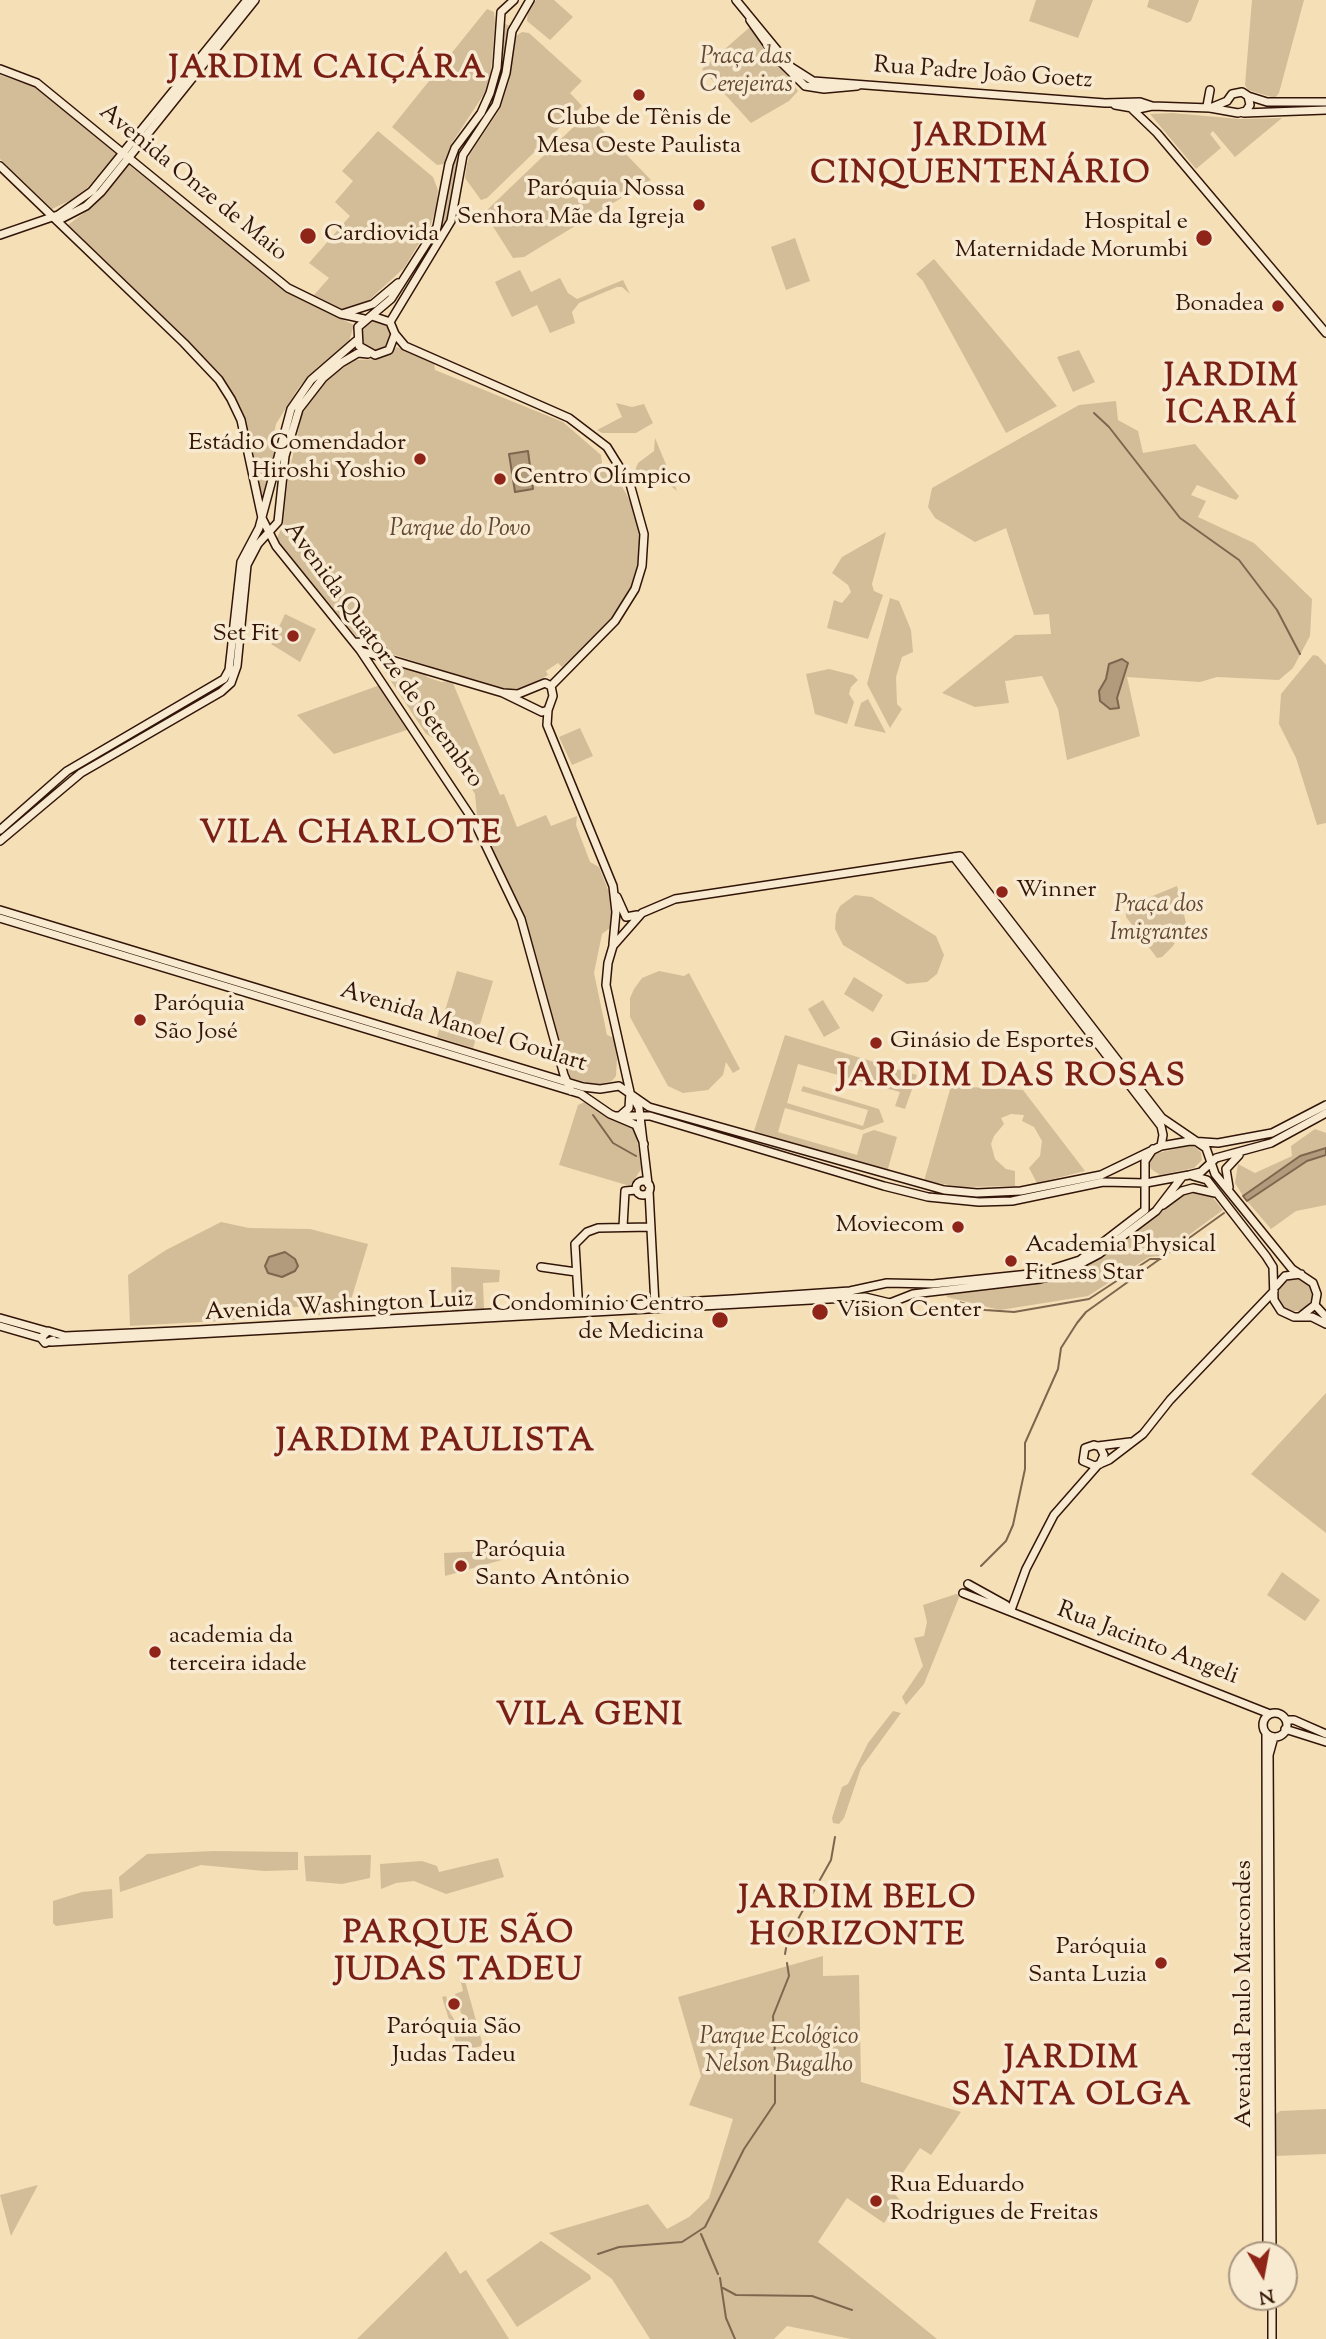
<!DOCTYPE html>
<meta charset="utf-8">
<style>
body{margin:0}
#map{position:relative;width:1326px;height:2339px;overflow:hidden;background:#f4dfb7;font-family:"Sorts Mill Goudy",serif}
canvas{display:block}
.north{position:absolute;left:1228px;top:2241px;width:70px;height:70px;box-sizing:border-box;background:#f8ead0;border:2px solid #a99580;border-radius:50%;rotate:170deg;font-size:19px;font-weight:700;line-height:28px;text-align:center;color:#321508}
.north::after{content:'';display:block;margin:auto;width:24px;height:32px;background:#8f2418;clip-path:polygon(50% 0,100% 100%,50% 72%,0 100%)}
</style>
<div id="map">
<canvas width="1326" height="2339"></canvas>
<div class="north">N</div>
</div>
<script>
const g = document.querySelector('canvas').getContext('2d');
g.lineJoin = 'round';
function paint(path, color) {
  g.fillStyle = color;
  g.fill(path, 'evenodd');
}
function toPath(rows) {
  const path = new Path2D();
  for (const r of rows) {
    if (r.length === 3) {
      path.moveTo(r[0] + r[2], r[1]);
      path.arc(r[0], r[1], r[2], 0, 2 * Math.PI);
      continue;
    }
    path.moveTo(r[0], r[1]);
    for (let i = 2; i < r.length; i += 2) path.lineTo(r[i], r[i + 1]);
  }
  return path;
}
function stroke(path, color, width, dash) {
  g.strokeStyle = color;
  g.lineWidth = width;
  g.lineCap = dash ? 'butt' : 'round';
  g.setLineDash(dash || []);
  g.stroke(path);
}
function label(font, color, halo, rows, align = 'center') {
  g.font = font + ' "Sorts Mill Goudy",serif';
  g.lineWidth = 7;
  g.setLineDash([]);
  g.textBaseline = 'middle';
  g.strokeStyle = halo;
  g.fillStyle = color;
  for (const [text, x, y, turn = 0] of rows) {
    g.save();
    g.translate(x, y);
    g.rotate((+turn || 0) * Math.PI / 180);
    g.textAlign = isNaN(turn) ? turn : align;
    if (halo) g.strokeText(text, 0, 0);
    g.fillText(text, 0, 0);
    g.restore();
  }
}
const green = toPath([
 [536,0,554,0,573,17,550,40,527,21,528,9],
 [1036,0,1093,0,1078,38,1029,21],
 [1149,0,1199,0,1191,21,1187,23,1147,7],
 [1252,0,1304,0,1279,93,1275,98,1248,90,1245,85],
 [487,9,494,12,495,22,491,72,486,91,452,143,444,164,437,165,392,127],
 [505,24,511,26,494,104,460,154,448,220,416,275,411,272,440,229,444,215,452,165,458,150,484,114,493,94,500,69],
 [750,27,798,91,789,101,751,123,702,69],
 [522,32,529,33,582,81,570,93,582,106,487,198,481,200,465,178,467,164,470,154,500,109,509,81,516,36],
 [0,75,35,87,116,154,88,187,71,200,52,209,0,159],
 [1173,113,1239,119,1282,118,1235,157,1213,131,1210,134,1221,148,1196,169,1150,114],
 [587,114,651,180,524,257,513,258,487,217,487,210],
 [378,131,433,177,438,190,436,208,431,224,404,268,367,302,344,310,314,295,329,278,309,263,350,216,335,202,353,181,342,171],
 [129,165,292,295,354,325,348,345,318,367,299,387,276,424,272,443,275,452,262,502,251,440,241,409,220,374,68,225,93,206],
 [795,238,810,281,786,290,771,247],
 [934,259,1057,406,1006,433,923,281,916,274],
 [520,270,531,292,560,278,568,293,577,299,623,280,630,294,622,287,617,287,579,303,572,312,575,323,550,333,537,305,512,317,504,301,495,282],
 [376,335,15],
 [397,347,434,364,435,370,563,422,601,455,603,471,613,470,635,510,640,532,640,554,631,587,621,607,580,652,562,667,558,663,546,671,548,675,526,688,500,689,389,653,374,640,356,636,279,544,277,538,283,525,288,477,302,414,321,386,336,373,355,360,379,359],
 [1079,350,1095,382,1073,392,1057,357],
 [1116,401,1118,420,1138,431,1143,453,1195,444,1239,496,1236,500,1197,485,1191,495,1206,501,1198,517,1254,543,1312,599,1310,636,1293,668,1279,680,1217,677,1200,682,1127,677,1140,736,1067,760,1058,709,1042,676,1005,681,1009,703,975,707,942,693,1015,635,1051,634,1049,614,1034,615,1006,528,975,542,935,518,928,507,932,488,1079,405],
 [616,403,632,407,644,404,653,423,636,433,602,433,597,430,622,417],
 [655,438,677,491,652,471,633,475,638,463,654,451],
 [886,532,872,584,874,591,883,595,868,639,827,628,834,600,842,603,851,592,848,585,832,573,842,557],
 [890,598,899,601,911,630,913,652,902,657,896,677,897,704,902,709,890,728,867,684],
 [285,614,316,629,300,662,271,644],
 [1313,655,1318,656,1326,665,1326,823,1317,825,1296,758,1279,724,1281,694],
 [375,657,424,672,427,677,441,682,452,681,500,795,504,794,517,827,546,815,551,826,577,816,576,825,590,862,599,867,612,900,610,928,602,934,594,973,607,1035,614,1038,617,1059,616,1076,612,1081,596,1085,570,1078,526,920,477,816,475,794,443,743,426,734],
 [829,669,853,675,858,680,851,687,849,694,854,702,847,724,815,714,806,674],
 [380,685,410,729,334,754,297,715],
 [868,699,886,733,854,726,861,703],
 [580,728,593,756,572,765,559,737],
 [1177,886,1186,923,1173,946,1162,957,1157,958,1126,917,1126,912,1128,906],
 [855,895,872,897,936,936,944,955,937,974,927,982,907,984,843,945,835,929,836,914,840,906],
 [457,971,493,981,473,1048,437,1037],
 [659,971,684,976,689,973,740,1069,733,1073,726,1062,723,1075,708,1090,683,1093,668,1086,630,1017,630,998,634,989,642,978],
 [854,977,883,995,873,1012,844,994],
 [823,1000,840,1028,824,1037,808,1009],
 [785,1035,917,1075,905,1109,895,1106,900,1092,798,1064,787,1103,863,1126,868,1110,801,1091,803,1086,879,1109,884,1122,862,1130,785,1108,778,1132,857,1155,863,1134,874,1130,897,1137,887,1172,754,1131],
 [951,1086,1023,1090,1085,1171,1037,1183,1029,1168,1040,1156,1042,1141,1034,1127,1022,1121,1024,1115,1011,1114,1001,1118,1004,1124,994,1136,991,1144,995,1159,1006,1169,1015,1171,1015,1186,962,1187,924,1181],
 [587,1101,610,1118,635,1129,642,1168,630,1186,559,1165,578,1105],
 [1315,1129,1326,1133,1326,1148,1300,1156,1243,1196,1235,1183,1238,1164,1255,1173,1292,1156,1291,1146],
 [1192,1145,1201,1152,1202,1160,1194,1168,1160,1175,1151,1169,1149,1163,1154,1154],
 [1326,1155,1326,1205,1296,1211,1271,1229,1247,1201,1307,1161],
 [1193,1191,1210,1194,1223,1210,1160,1256,1149,1257,1088,1296,1000,1310,947,1297,946,1293,1064,1276,1099,1257,1182,1193],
 [221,1222,249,1228,310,1229,368,1244,347,1313,318,1315,317,1306,236,1310,236,1320,130,1326,128,1275,166,1250],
 [451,1267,500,1270,499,1282,483,1283,484,1309,452,1311],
 [1295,1294,17],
 [1326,1393,1326,1533,1251,1474],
 [529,1549,530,1552,445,1576,444,1553],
 [1282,1572,1320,1600,1305,1621,1267,1595],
 [956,1594,960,1595,924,1684,906,1705,902,1697,923,1666,914,1638,924,1636,927,1622,923,1605],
 [893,1711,901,1713,861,1768,844,1818,839,1824,833,1823,832,1818,842,1787,848,1784,868,1743],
 [213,1851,298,1852,298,1870,264,1871,201,1865,120,1892,119,1877,147,1854],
 [371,1855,370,1878,342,1884,306,1881,304,1856],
 [498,1858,504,1877,446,1894,414,1881,396,1883,381,1889,380,1864,422,1861,437,1866,439,1872],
 [112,1889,113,1918,56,1926,53,1923,53,1901,82,1892],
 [823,1956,823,1976,859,1975,861,2082,961,2112,931,2155,920,2148,891,2190,900,2200,884,2223,847,2198,818,2242,937,2339,851,2339,787,2326,774,2339,650,2339,612,2279,549,2233,648,2204,667,2229,689,2217,709,2198,733,2119,689,2105,701,2076,678,1997],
 [465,1981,482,2042,481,2046,459,2052,442,1997,446,1996,450,2013,458,2025,464,2023,468,2018,461,2013,455,1994,463,1991,461,1982],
 [1326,2109,1326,2154,1275,2156,1276,2114,1280,2111],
 [38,2185,11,2236,0,2195],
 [541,2241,590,2275,591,2279,517,2327,486,2280],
 [446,2251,460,2274,466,2270,509,2339,357,2339]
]);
const water = toPath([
 [528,451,533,489,515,492,509,454,528,451],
 [1122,659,1128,663,1117,698,1119,708,1110,709,1100,701,1099,691,1106,679,1109,664,1122,659],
 [1326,1148,1326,1155,1307,1161,1247,1201,1243,1196,1300,1156,1326,1148],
 [285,1252,295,1259,298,1266,295,1271,282,1277,268,1273,265,1266,269,1257,285,1252]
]);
const stream = toPath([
 [1094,413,1109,427,1180,518,1239,560,1277,610,1300,654],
 [593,1115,613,1143,636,1156],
 [959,1302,985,1310,1014,1312,1089,1299,1150,1259,1161,1259],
 [981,1566,1006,1541,1013,1525,1025,1469,1025,1443,1058,1369,1061,1348,1077,1323,1086,1312,1224,1213],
 [785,1954,788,1937,831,1860,835,1837],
 [775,2054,773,2016,789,1976,787,1963],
 [701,2234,718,2274],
 [598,2254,619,2247,682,2242,705,2227,744,2149,775,2103,775,2059],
 [720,2278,726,2318,735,2339],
 [723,2288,736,2295,812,2296,852,2310]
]);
const secondary = toPath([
 [736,0,791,67,813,81,1105,103,1140,102,1152,106],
 [750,20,772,51],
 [779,60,805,86,824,89,857,86],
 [0,69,37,83,288,288,341,314,364,319],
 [1248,96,1267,102,1326,102],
 [1115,105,1138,109,1152,106,1210,108,1238,113,1246,111,1250,105,1248,96,1242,92,1232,94,1227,101],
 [1207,106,1210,90],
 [1210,108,1227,101],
 [1132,109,1157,133,1326,333],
 [1244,113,1326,110],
 [0,166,184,343,219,380,231,399,241,420,262,518,276,546,360,650,475,823,521,919,564,1075,571,1091],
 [57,221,86,206,101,192,255,0],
 [0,235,58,215,92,191,247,0],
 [342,314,373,304,398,283],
 [372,316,390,322,395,334,389,350,375,355,359,346,358,327,391,299,437,227,449,164,455,148,481,113,490,93,497,68,501,12,514,0],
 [390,322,451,221,463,155,496,105,506,73,512,31,530,0],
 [395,334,405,346,569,418,607,447,630,484,644,534,642,566,635,589,615,621,551,686],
 [354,642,374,643,386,654],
 [361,651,503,693,542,712,548,710],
 [503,693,518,694,545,683,551,686,553,696,548,710,547,725,613,886,616,912,613,944],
 [0,830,67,771,224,679,229,670,241,562,259,528,291,409,311,380,356,341],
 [0,841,81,773,221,692,231,683,237,666,247,565,258,544,278,522,285,456,299,409,323,378,341,363,358,353,368,354],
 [954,857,1161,1126,1163,1135,1161,1146],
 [617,897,626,917,637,915],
 [0,910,583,1087,600,1089,619,1086,649,1107,944,1190,977,1193,1021,1191,1101,1175,1161,1146,1190,1141,1218,1143,1272,1133,1326,1105],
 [0,918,581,1094,610,1114,636,1125,644,1144],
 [634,1099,639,1108,648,1184],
 [621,1115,629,1108,630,1092,606,985,608,963,613,946,642,913,675,899,960,856,1162,1118,1206,1148,1215,1174,1292,1269,1313,1283,1317,1294,1315,1305,1301,1316],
 [615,1116,650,1116,884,1186,928,1197,979,1202,1012,1201,1103,1182,1146,1183,1189,1175,1201,1172,1216,1158,1271,1143,1326,1113],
 [1193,1176,1207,1180,1266,1256,1273,1267,1274,1300,1281,1311,1294,1317,1312,1317,1326,1324],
 [643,1188,7],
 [1229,1187,1226,1169,1239,1155],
 [649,1191,655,1305],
 [1163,1205,1182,1191,1193,1188,1215,1193],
 [623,1227,625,1191,636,1190],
 [541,1267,576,1272],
 [1276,1286,1285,1276,1301,1274],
 [1315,1305,1326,1317],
 [579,1312,575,1244,587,1232,598,1228,651,1227],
 [0,1318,46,1331],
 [0,1326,41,1338,45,1343,53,1340],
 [41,1338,48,1331,65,1336,199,1330,733,1299,850,1291,887,1283,933,1284,1039,1273,1080,1260,1145,1210,1145,1161,1153,1149],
 [51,1342,865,1297,890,1303,913,1294,1040,1279,1063,1273,1099,1254,1156,1211,1182,1177],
 [1098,1446,1130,1442],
 [1100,1464,1104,1455,1100,1447,1094,1445,1085,1448,1083,1461,1095,1466,1109,1460,1143,1434,1170,1400,1274,1291],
 [968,1584,1006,1605],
 [963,1593,1270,1714],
 [1011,1610,1026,1569,1054,1515,1097,1466],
 [1275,1725,12],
 [1286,1720,1294,1720,1326,1734],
 [1285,1729,1326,1742],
 [1266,1733,1267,2255],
 [1272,2255,1269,1755,1274,1737],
 [1272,2297,1272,2339]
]);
const markers = [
 [639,95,7,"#8f2418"],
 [699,205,7,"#8f2418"],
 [308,236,9,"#8f2418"],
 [1204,238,9,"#8f2418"],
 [1278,306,7,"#8f2418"],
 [420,459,7,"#8f2418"],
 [500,479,7,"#8f2418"],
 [293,636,7,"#8f2418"],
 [1002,892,7,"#8f2418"],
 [140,1020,7,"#8f2418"],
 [876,1043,7,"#8f2418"],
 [958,1227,7,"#8f2418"],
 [1011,1261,7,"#8f2418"],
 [820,1312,9,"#8f2418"],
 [720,1320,9,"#8f2418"],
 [461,1566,7,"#8f2418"],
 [155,1652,7,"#8f2418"],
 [1161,1963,7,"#8f2418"],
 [454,2004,7,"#8f2418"],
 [876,2201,7,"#8f2418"]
];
const parkNames = [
 ["Praça das",746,59],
 ["Cerejeiras",746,87],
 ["Parque do Povo",460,531],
 ["Praça dos",1159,907],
 ["Imigrantes",1159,935],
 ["Parque Ecológico",779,2039],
 ["Nelson Bugalho",779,2067]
];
const streetNames = [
 ["Rua Padre João Goetz",983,75,4],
 ["Avenida Onze de Maio",192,184,39],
 ["Avenida Quatorze de Setembro",382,656,54],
 ["Avenida Manoel Goulart",463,1029,17],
 ["Avenida Washington Luiz",339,1308,-3],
 ["Rua Jacinto Angeli",1147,1645,21],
 ["Avenida Paulo Marcondes",1246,1994,-90]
];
const poiNames = [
 ["Clube de Tênis de",639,120,"center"],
 ["Mesa Oeste Paulista",639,148,"center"],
 ["Paróquia Nossa",685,191,"right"],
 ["Senhora Mãe da Igreja",685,219,"right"],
 ["Hospital e",1188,224,"right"],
 ["Maternidade Morumbi",1188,252,"right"],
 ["Cardiovida",324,236],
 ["Bonadea",1264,306,"right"],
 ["Estádio Comendador",406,445,"right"],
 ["Hiroshi Yoshio",406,473,"right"],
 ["Centro Olímpico",514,479],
 ["Set Fit",279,636,"right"],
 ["Winner",1016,892],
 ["Paróquia",154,1006],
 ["São José",154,1034],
 ["Ginásio de Esportes",890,1043],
 ["Moviecom",944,1227,"right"],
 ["Academia Physical",1025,1247],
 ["Fitness Star",1025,1275],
 ["Condomínio Centro",704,1306,"right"],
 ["de Medicina",704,1334,"right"],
 ["Vision Center",836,1312],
 ["Paróquia",475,1552],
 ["Santo Antônio",475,1580],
 ["academia da",169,1638],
 ["terceira idade",169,1666],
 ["Paróquia",1147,1949,"right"],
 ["Santa Luzia",1147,1977,"right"],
 ["Paróquia São",454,2029,"center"],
 ["Judas Tadeu",454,2057,"center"],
 ["Rua Eduardo",890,2187],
 ["Rodrigues de Freitas",890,2215]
];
const districtNames = [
 ["JARDIM CAIÇÁRA",328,72],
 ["JARDIM",981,140],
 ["CINQUENTENÁRIO",981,177],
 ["JARDIM",1232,380],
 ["ICARAÍ",1232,417],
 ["VILA CHARLOTE",351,837],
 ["JARDIM DAS ROSAS",1012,1080],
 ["JARDIM PAULISTA",436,1445],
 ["VILA GENI",590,1719],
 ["JARDIM BELO",858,1902],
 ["HORIZONTE",858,1939],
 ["PARQUE SÃO",459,1937],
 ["JUDAS TADEU",459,1974],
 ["JARDIM",1072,2062],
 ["SANTA OLGA",1072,2099]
];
paint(green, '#d3bd99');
paint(water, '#b29a7c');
stroke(water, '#7f654e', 2);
stroke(stream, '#7f654e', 2);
stroke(secondary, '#321508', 10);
stroke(secondary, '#f8ead0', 7);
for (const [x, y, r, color] of markers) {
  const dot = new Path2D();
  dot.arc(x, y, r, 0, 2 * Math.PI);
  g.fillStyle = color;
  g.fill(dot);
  stroke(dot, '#f8ead0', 2.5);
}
label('italic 24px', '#624734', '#f8ead0', parkNames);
label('24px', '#321508', '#f8ead0', streetNames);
label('24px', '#321508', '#f8ead0', poiNames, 'left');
g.letterSpacing = '2px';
label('bold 32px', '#7a1f14', '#f8ead0', districtNames);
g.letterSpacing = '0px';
</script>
